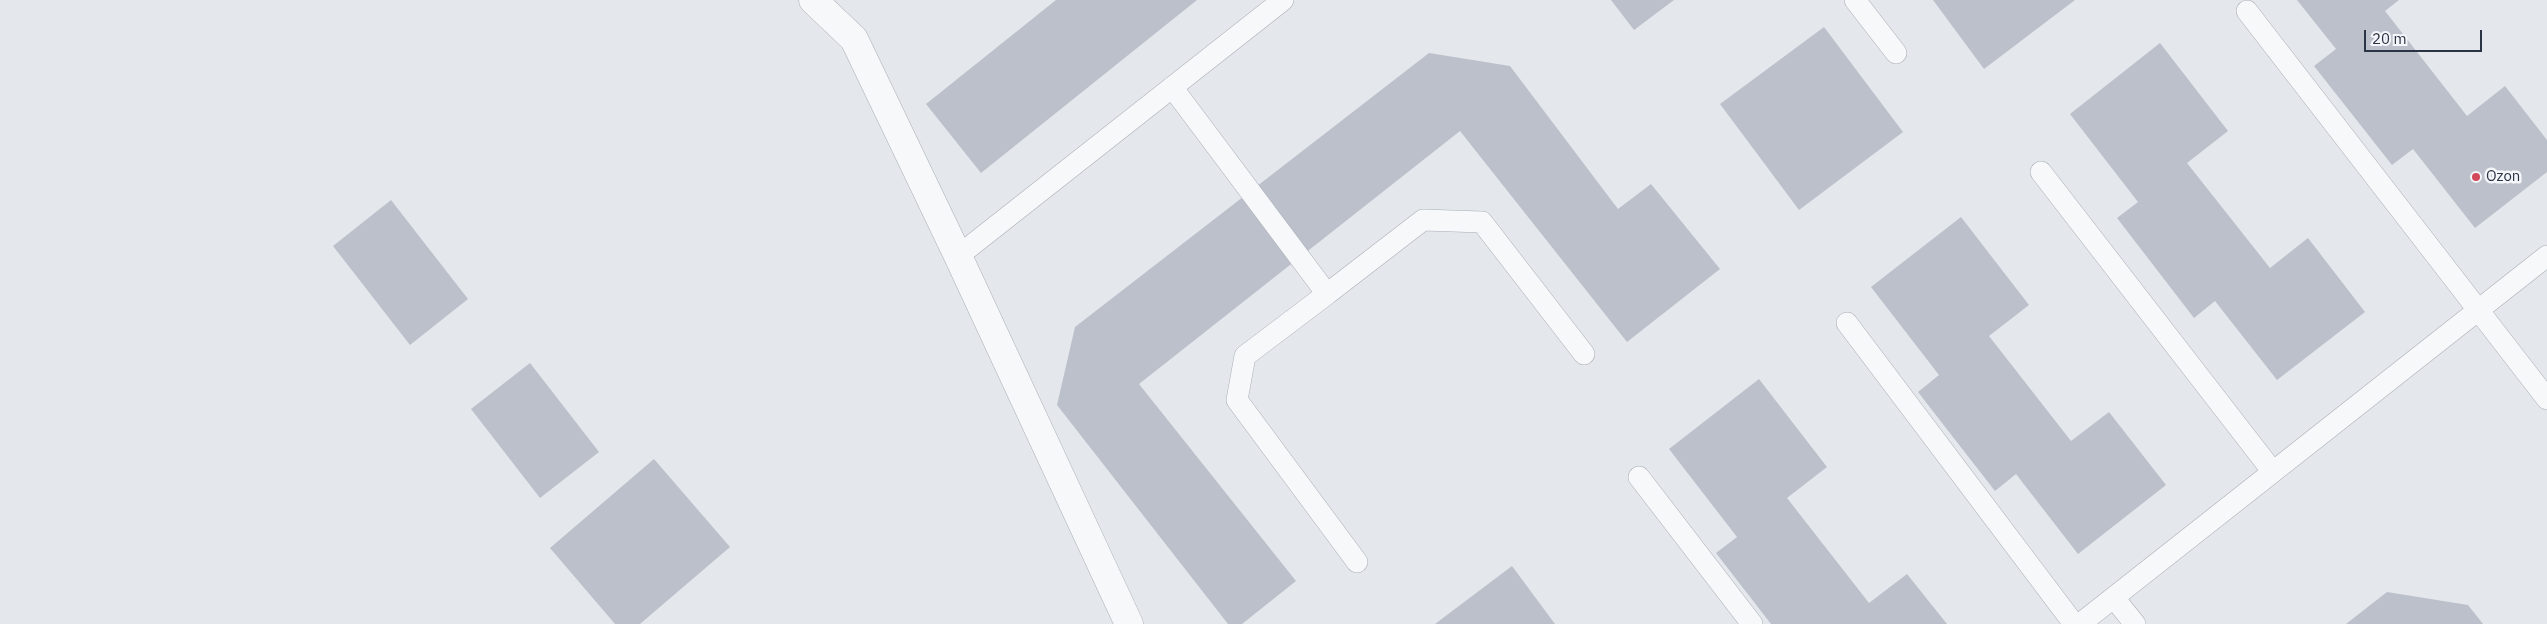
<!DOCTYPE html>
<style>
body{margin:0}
#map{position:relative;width:2547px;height:624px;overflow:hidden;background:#e4e7ec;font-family:"IBM Plex Sans",sans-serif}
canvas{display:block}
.scale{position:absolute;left:2364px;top:30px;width:118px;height:22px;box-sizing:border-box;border:2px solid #2b3445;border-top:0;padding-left:6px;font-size:15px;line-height:18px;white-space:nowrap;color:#2b3445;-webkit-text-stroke:4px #f4f6f9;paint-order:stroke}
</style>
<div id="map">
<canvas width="2547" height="624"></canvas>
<div class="scale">20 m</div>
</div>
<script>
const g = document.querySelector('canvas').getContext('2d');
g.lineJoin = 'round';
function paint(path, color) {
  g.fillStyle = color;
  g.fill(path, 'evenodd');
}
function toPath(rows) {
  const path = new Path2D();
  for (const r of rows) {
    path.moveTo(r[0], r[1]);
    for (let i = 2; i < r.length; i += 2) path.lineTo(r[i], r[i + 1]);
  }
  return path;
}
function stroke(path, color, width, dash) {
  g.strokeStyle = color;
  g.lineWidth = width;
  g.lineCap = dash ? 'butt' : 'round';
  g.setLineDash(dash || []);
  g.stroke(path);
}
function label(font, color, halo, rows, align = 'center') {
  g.font = font + ' "IBM Plex Sans",sans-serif';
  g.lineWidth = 5;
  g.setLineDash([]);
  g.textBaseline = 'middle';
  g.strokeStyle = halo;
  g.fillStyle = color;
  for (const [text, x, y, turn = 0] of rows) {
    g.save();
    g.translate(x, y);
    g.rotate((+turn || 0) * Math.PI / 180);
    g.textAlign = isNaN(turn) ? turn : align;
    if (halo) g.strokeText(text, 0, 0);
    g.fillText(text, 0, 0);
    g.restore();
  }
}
const building = toPath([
 [1056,0,1197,0,981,173,926,104],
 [1611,0,1674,0,1634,30],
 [1933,0,2075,0,1984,69],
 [2297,0,2399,0,2385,11,2467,116,2505,86,2547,140,2547,172,2475,228,2413,149,2392,165,2314,66,2336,49],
 [1824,27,1903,132,1799,210,1720,104],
 [2160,43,2228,131,2187,163,2270,268,2308,238,2365,312,2277,380,2215,301,2194,318,2117,218,2138,202,2070,114],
 [1429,53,1510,66,1618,209,1651,184,1720,269,1627,342,1460,131,1139,384,1296,581,1242,624,1228,624,1057,405,1075,327],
 [391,200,468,299,410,345,333,246],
 [1961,217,2029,305,1989,336,2071,441,2109,412,2166,485,2078,554,2016,474,1995,491,1918,392,1939,375,1871,287],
 [530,363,599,452,540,498,471,409],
 [1759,379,1827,467,1787,498,1869,603,1907,574,1947,624,1771,624,1716,553,1737,537,1669,449],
 [654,459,730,547,640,624,615,624,550,548],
 [1512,566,1555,624,1435,624],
 [2387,592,2468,605,2483,624,2346,624]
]);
const service = toPath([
 [1855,0,1896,53],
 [2247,11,2547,399],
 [1172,87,1327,294,1245,356,1237,400,1357,562],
 [2041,172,2273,472],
 [958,256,1283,0],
 [1327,294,1423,220,1482,222,1584,354],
 [1847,323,2074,624],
 [1639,477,1752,624],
 [2114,598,2135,624],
 [2080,624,2547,256]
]);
const minor = toPath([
 [813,0,854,39,958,256,1129,624]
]);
const markers = [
 [2476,177,5,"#d1495b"]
];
const poiNames = [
 ["Ozon",2486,177]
];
paint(building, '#bbc0ca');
stroke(service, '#a9aeb7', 22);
stroke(minor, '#a9aeb7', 29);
stroke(service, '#f7f8fa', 21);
stroke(minor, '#f7f8fa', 28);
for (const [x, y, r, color] of markers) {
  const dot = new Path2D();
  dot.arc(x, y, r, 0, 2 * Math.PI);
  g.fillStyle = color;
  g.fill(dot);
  stroke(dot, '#f4f6f9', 2);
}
label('15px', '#2b3445', '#f4f6f9', poiNames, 'left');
</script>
